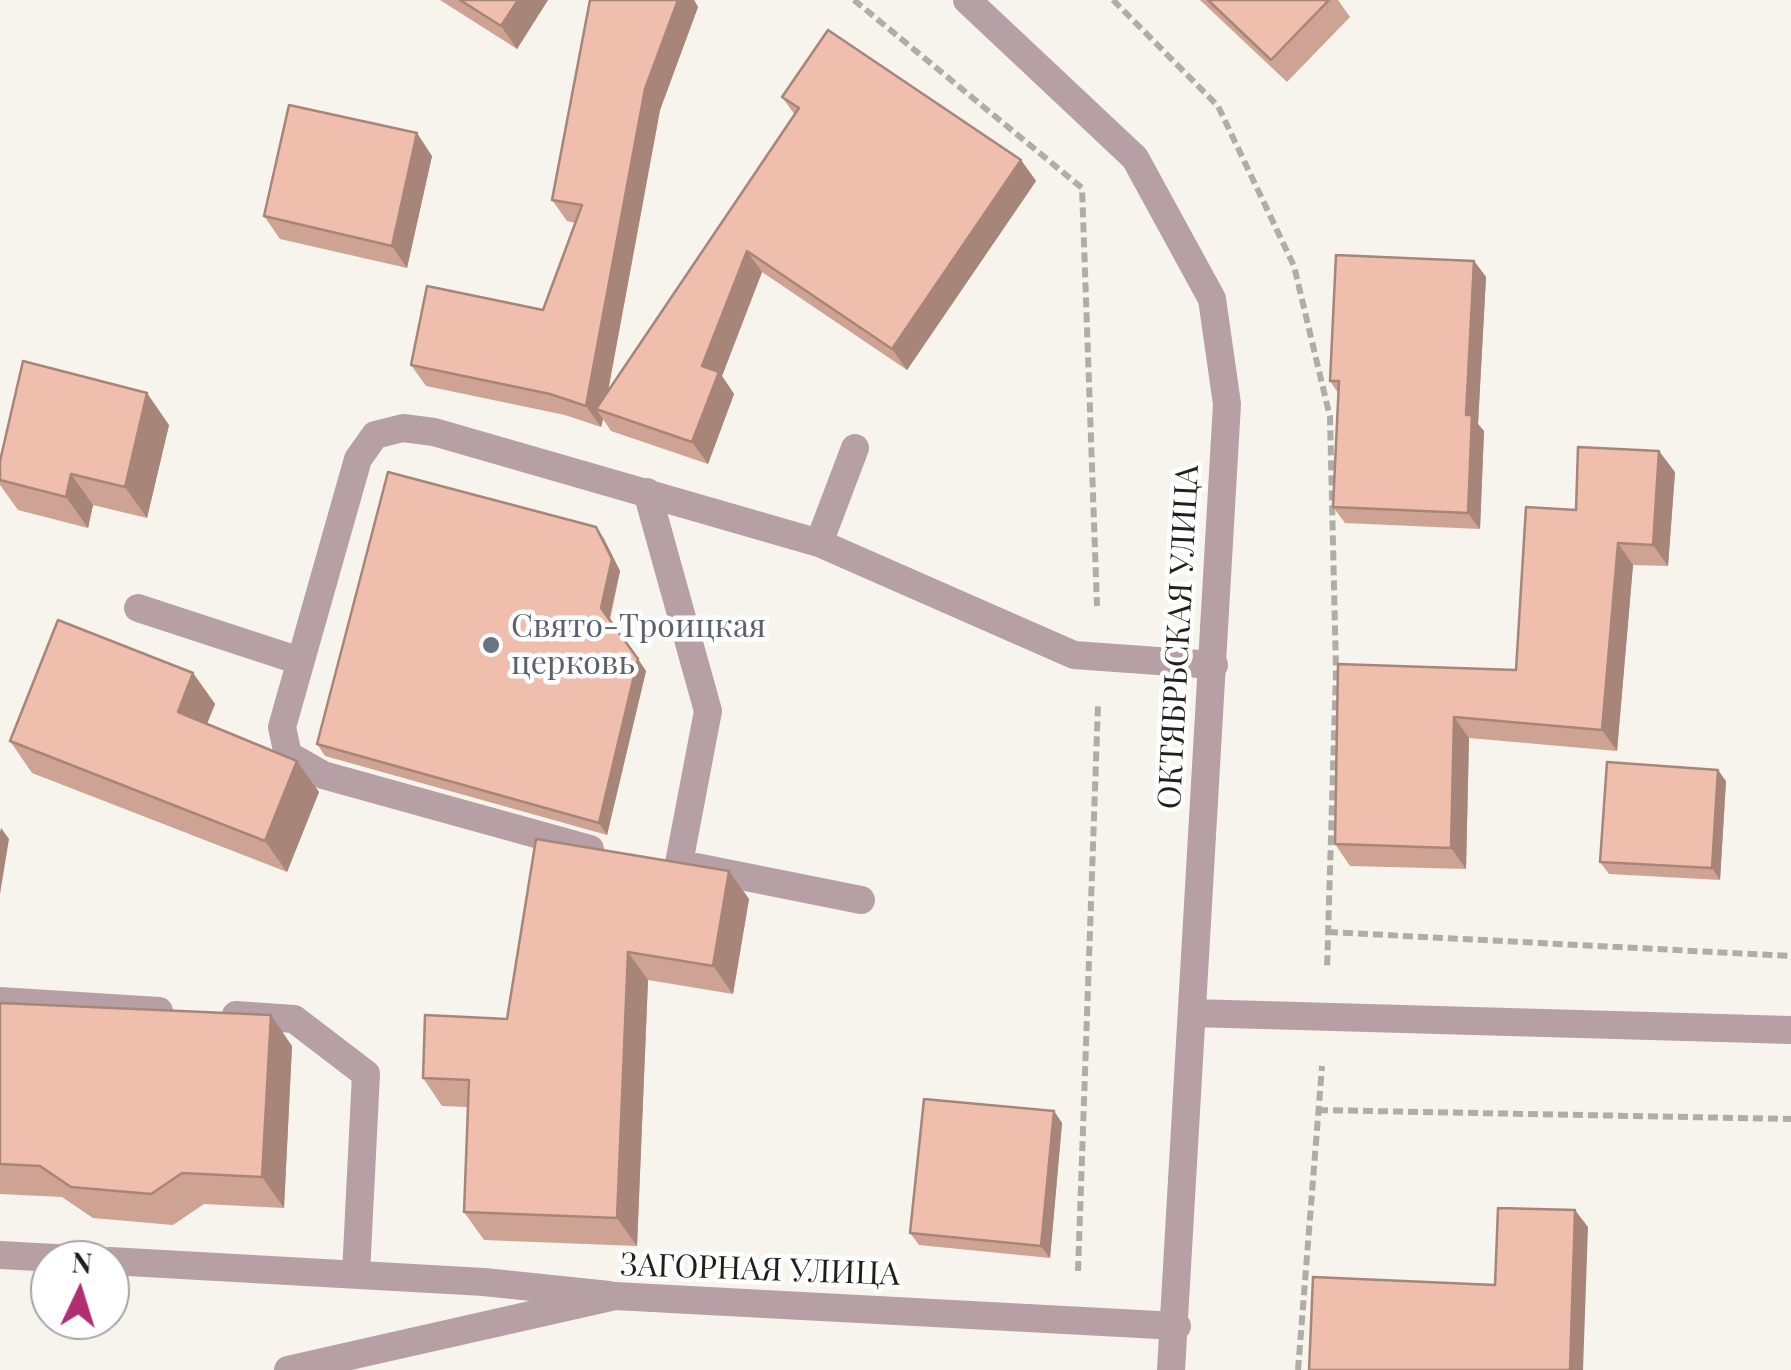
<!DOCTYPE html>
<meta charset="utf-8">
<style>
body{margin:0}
#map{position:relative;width:1791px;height:1370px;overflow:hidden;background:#f7f4ee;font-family:"Playfair Display",serif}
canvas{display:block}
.north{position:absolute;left:30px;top:1240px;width:100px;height:100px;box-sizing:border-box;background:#fff;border:2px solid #a6a5a5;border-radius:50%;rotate:4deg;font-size:28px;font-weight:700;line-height:40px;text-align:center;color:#201f1d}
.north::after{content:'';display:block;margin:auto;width:35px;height:45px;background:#b32d72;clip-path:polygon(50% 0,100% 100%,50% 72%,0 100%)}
</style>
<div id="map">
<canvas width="1791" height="1370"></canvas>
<div class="north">N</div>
</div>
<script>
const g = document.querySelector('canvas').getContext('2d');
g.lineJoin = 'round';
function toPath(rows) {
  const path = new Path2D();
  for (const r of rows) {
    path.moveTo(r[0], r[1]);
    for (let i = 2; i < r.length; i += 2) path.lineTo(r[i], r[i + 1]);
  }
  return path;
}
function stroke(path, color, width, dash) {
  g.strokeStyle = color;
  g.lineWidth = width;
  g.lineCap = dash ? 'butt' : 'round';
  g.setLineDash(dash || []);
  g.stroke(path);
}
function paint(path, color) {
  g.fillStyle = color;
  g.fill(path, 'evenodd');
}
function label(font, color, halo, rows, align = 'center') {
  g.font = font + ' "Playfair Display",serif';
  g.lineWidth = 9;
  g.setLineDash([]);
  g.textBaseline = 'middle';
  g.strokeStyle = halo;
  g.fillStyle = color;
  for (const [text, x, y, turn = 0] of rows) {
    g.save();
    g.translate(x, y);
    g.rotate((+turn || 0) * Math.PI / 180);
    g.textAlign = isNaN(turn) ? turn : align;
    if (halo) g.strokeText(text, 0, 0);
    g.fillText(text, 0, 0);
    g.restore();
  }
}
const path = toPath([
 [854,0,1082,188,1097,606],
 [1113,0,1218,106,1294,266,1330,417,1336,671,1327,969],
 [1328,932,1791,956],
 [1318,1110,1791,1119],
 [1078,1271,1098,704],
 [1298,1370,1322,1066]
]);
const service = toPath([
 [647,492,708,711,679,863],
 [819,543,855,448],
 [138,608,300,661],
 [590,849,323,775,288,755,282,727,358,459,375,435,403,428,434,432,819,543,1074,655,1214,665],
 [696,867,861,900],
 [0,1001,159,1011],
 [236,1015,294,1019,366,1074,356,1274],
 [0,1255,91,1260],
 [110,1261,484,1282,609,1295]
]);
const minor = toPath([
 [288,1370,615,1296,1177,1326]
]);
const tertiary = toPath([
 [967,0,1135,158,1212,299,1227,404,1171,1370],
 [1192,1013,1791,1030]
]);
const wall = toPath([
 [440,0,548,0,517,49],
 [590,0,694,0,698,7,660,110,608,392,795,115,782,97,1021,160,1036,181,907,370,762,272,722,376,734,394,708,464,611,431,603,419,601,427,565,415,426,386,411,365,543,310,575,223,567,221,552,200],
 [1200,0,1338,0,1350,17,1287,82],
 [432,156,407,268,280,239,264,216],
 [1474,261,1486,277,1478,424,1484,431,1480,529,1345,523,1333,507,1338,393,1330,381],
 [169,425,147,518,93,505,88,528,18,510,0,485,0,461],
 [1675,472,1668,566,1633,565,1617,751,1469,738,1466,869,1350,866,1335,844,1338,664,1516,670,1576,510],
 [596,527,604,539,620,571,610,620,646,671,607,835,325,756,317,744],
 [193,673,215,704,207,724,297,761,319,792,287,872,32,773,10,741],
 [1726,781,1720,880,1609,874,1600,862],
 [729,871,749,899,733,994,648,980,637,1246,484,1240,464,1212,468,1107,442,1106,423,1078,507,1019],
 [0,1003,292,1046,284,1208,204,1204,173,1225,93,1218,62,1197,0,1194],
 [1054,1111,1062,1123,1050,1258,919,1245,910,1233]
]);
const shadedWall = toPath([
 [518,0,548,0,517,49,501,26],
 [678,0,694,0,698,7,660,110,604,412,596,409,603,419,601,427,586,406,645,89],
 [417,133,432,156,407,268,392,246],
 [1021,160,1036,181,907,370,892,349],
 [747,251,762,272,722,376,734,394,708,464,692,442,702,366],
 [1474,261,1486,277,1478,424,1484,431,1480,529,1468,513,1466,415],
 [147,393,169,425,147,518,125,487],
 [1659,451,1675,472,1668,566,1653,545],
 [71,474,93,505,88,528,66,497],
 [596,527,604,539,620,571,609,620,601,608],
 [1618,543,1633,565,1617,751,1602,730],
 [638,659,646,671,607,835,599,823],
 [193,673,215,704,199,743,178,712],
 [1454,717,1469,738,1466,869,1451,848],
 [297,761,319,792,287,872,265,841],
 [1718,770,1726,781,1720,880,1712,868],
 [1,828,9,839,0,894,0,832],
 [729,871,749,899,733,994,713,966],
 [628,952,648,980,637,1246,617,1218],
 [271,1015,292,1046,284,1208,262,1177],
 [1054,1111,1062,1123,1050,1258,1041,1246],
 [1575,1210,1588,1227,1583,1370,1570,1370]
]);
const building = toPath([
 [460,0,518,0,501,26,460,0],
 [590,0,678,0,645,89,586,406,550,394,411,365,427,286,543,310,582,205,552,200,590,0],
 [1208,0,1329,0,1271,60,1208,0],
 [828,30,1021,160,892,349,747,251,702,366,719,372,692,442,596,409,799,108,782,97,828,30],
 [289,105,417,133,392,246,264,216,289,105],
 [1336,255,1474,261,1466,415,1472,415,1468,513,1333,507,1339,381,1330,381,1336,255],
 [23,361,147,393,125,487,71,474,66,497,0,480,0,461,23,361],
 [1578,447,1659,451,1653,545,1618,543,1602,730,1454,717,1451,848,1335,844,1338,664,1516,670,1526,507,1576,510,1578,447],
 [388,472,596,527,612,559,601,608,638,659,599,823,317,744,388,472],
 [58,620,193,673,178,712,297,761,265,841,10,741,58,620],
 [1607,762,1718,770,1712,868,1600,862,1607,762],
 [536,839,729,871,713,966,628,952,617,1218,464,1212,469,1080,423,1078,425,1015,507,1019,536,839],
 [0,1003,271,1015,262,1177,182,1173,151,1194,71,1187,40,1166,0,1164,0,1003],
 [924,1099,1054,1111,1041,1246,910,1233,924,1099],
 [1498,1208,1575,1210,1570,1370,1309,1370,1313,1277,1495,1285,1498,1208]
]);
const markers = [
 [491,645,10,"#6b7280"]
];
const worshipNames = [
 ["Свято-Троицкая",511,627],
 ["церковь",511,664]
];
const streetNames = [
 ["ОКТЯБРЬСКАЯ УЛИЦА",1179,637,-87],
 ["ЗАГОРНАЯ УЛИЦА",760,1270,2]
];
stroke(path, '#b0ada9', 6, [10, 5]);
stroke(service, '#b69fa5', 28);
stroke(minor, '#b69fa5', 28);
stroke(tertiary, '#b69fa5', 28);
paint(wall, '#cea394');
paint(shadedWall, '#a78578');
paint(building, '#efbeac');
stroke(building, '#a78578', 2.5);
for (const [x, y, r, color] of markers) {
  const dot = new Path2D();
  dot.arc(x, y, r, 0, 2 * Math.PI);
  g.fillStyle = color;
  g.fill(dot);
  stroke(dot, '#fff', 4);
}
label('32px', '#5b616d', '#fff', worshipNames, 'left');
label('32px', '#201f1d', '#fff', streetNames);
</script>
